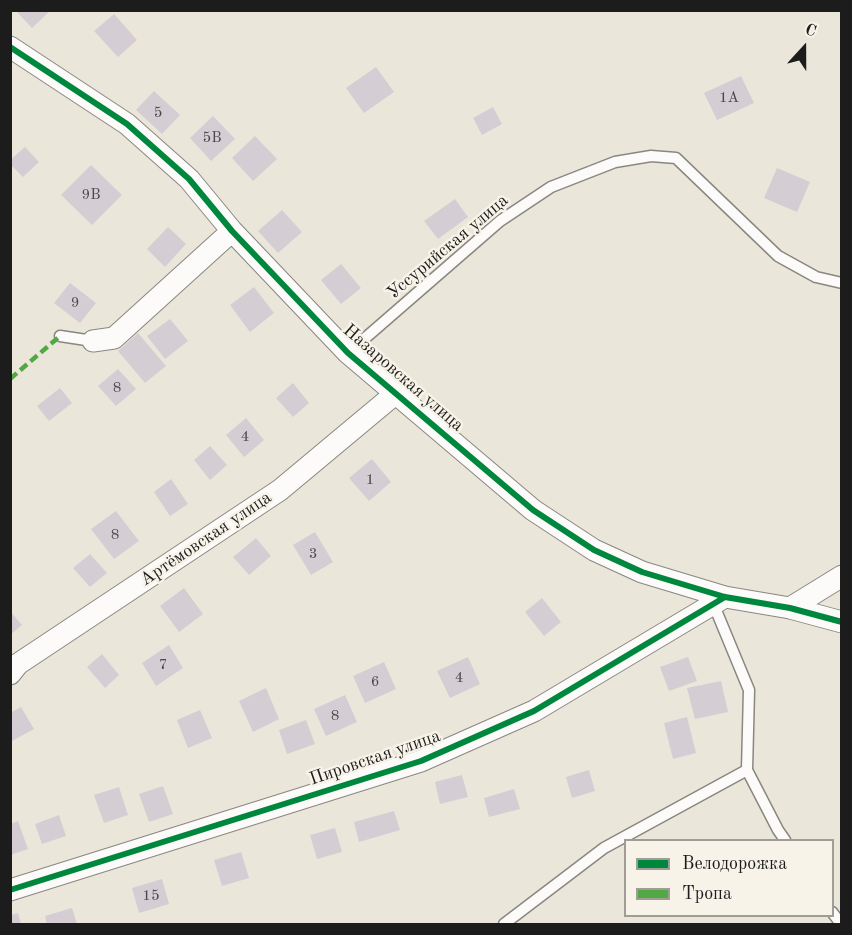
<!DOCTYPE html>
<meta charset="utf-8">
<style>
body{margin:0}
#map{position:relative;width:852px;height:935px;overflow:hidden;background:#ebe6da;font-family:"Old Standard TT",serif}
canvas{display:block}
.frame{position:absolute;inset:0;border:12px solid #1c1c1c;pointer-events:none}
.legend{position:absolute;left:624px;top:839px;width:210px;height:78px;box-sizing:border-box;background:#f7f3e8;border:2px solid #9f9d96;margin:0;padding:8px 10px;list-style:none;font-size:18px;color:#1c1c1c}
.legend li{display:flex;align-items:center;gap:12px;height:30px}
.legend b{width:30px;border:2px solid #9f9d96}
.north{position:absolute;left:774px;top:18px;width:60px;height:60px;-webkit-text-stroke:4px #f7f3e8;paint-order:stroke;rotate:21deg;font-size:16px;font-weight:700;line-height:24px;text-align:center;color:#1c1c1c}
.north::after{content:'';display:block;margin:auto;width:21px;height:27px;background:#1c1c1c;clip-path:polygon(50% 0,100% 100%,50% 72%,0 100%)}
</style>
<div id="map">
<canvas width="852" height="935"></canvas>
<div class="frame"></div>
<ul class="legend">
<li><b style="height:8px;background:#00873e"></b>Велодорожка</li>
<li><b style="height:8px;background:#52a943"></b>Тропа</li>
</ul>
<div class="north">С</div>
</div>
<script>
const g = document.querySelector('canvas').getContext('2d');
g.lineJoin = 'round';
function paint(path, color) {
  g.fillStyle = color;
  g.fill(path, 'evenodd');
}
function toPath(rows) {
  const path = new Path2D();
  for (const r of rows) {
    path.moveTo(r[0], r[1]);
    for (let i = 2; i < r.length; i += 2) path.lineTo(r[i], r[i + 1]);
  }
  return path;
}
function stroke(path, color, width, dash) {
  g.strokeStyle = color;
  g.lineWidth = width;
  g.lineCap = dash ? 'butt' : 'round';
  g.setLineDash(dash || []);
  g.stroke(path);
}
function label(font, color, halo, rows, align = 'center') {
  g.font = font + ' "Old Standard TT",serif';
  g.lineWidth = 5;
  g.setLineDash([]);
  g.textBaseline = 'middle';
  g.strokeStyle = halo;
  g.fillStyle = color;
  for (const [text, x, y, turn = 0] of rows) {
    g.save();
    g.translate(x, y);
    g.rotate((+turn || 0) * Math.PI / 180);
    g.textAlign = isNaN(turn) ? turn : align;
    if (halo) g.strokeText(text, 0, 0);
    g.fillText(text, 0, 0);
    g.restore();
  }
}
const building = toPath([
 [15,10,51,10,32,28],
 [114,14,137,40,118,57,94,31],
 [376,67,394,92,364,113,346,88],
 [741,76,754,103,717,120,704,93],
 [154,91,180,115,162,134,136,110],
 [493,107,502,124,482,135,473,118],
 [213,116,235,139,211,161,190,138],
 [255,136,277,159,253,181,232,158],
 [25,147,39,162,23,177,10,164,10,160],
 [91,165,122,195,92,225,61,195],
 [777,168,810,182,797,212,764,198],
 [455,199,468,217,438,239,424,221],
 [282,210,302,232,278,253,258,231],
 [168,227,186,244,165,267,147,249],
 [341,264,361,288,341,304,321,280],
 [70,283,96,303,80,323,54,303],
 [254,287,274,313,250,332,230,305],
 [170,319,188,341,165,359,147,336],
 [138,333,166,366,145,383,118,351],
 [118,369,136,389,116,406,98,386],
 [293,383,309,403,293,417,276,398],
 [60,388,72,403,49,421,37,406],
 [246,418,264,440,244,457,226,435],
 [210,446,227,465,210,480,194,460],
 [372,459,391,482,369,501,349,478],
 [171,479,188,504,170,516,154,492],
 [116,511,139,541,114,559,91,529],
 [315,532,333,562,311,575,293,545],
 [256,538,271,556,249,575,233,557],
 [90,554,107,573,90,587,73,568],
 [184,588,203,614,179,632,160,606],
 [542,598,561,622,544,636,525,612],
 [10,611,22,625,10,635],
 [169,645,183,668,156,686,142,663],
 [102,654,119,675,105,688,87,667],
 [468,657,480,684,450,698,437,671],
 [688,657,697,681,669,691,660,667],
 [384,662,396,689,365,703,353,676],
 [721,681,728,712,695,719,687,688],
 [266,688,279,719,253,732,239,701],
 [345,695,357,722,326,736,314,709],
 [21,707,34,729,10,742,10,713],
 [200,710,212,738,188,748,177,720],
 [687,717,696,753,673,759,664,723],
 [306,720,315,744,287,754,279,730],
 [589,770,595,791,572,798,566,777],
 [462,775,468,797,440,804,435,782],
 [163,786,173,814,149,822,139,794],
 [119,787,128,815,104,823,94,795],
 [514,789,520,809,489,817,484,798],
 [394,811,400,830,359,842,354,822],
 [59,815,66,836,42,844,35,824],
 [18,821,28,849,10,855,10,824],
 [335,828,342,852,317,859,310,835],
 [241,852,249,878,222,886,214,860],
 [162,879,169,904,139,913,132,888],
 [72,908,77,924,47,924,45,916],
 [18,913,21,924,10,924,10,915]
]);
const service = toPath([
 [60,336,93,341],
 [348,353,500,221,551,187,615,162,651,156,676,158,778,256,816,277,842,283],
 [713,603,749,690,747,770,778,830,785,840],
 [832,912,841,924],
 [504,924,604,848,747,770]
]);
const minor = toPath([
 [10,47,127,124,189,179,232,231,348,353,533,510,594,550,642,572,725,597,790,608,842,622],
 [93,341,114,338,232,231],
 [790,608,842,576],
 [10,674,18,664,280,490,395,394],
 [10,890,421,761,534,711,725,597]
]);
const quiet = toPath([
 [10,379,60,336]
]);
const cycleway = toPath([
 [10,47,127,124,189,179,232,231,348,353,533,510,594,550,642,572,725,597,790,608,842,622],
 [10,890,421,761,534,711,725,597]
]);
const numberNames = [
 ["1А",729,98],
 ["5",158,113],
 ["5В",212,138],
 ["9В",91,195],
 ["9",75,303],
 ["8",117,388],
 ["4",245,437],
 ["1",370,480],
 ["8",115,535],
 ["3",313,554],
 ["7",163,665],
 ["4",459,678],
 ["6",375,682],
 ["8",335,716],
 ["15",151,896]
];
const streetNames = [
 ["Уссурийская улица",448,247,-40],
 ["Назаровская улица",403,378,41],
 ["Артёмовская улица",206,539,-34],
 ["Пировская улица",375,758,-19]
];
paint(building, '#d4cdd4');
stroke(service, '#8a8781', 13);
stroke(minor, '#8a8781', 23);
stroke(service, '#fcfbf9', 10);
stroke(minor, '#fcfbf9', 21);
stroke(quiet, '#52a943', 4.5, [9, 4.5]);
stroke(cycleway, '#00873e', 6);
label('15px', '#4a484a', null, numberNames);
label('18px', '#1c1c1c', '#f7f3e8', streetNames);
</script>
